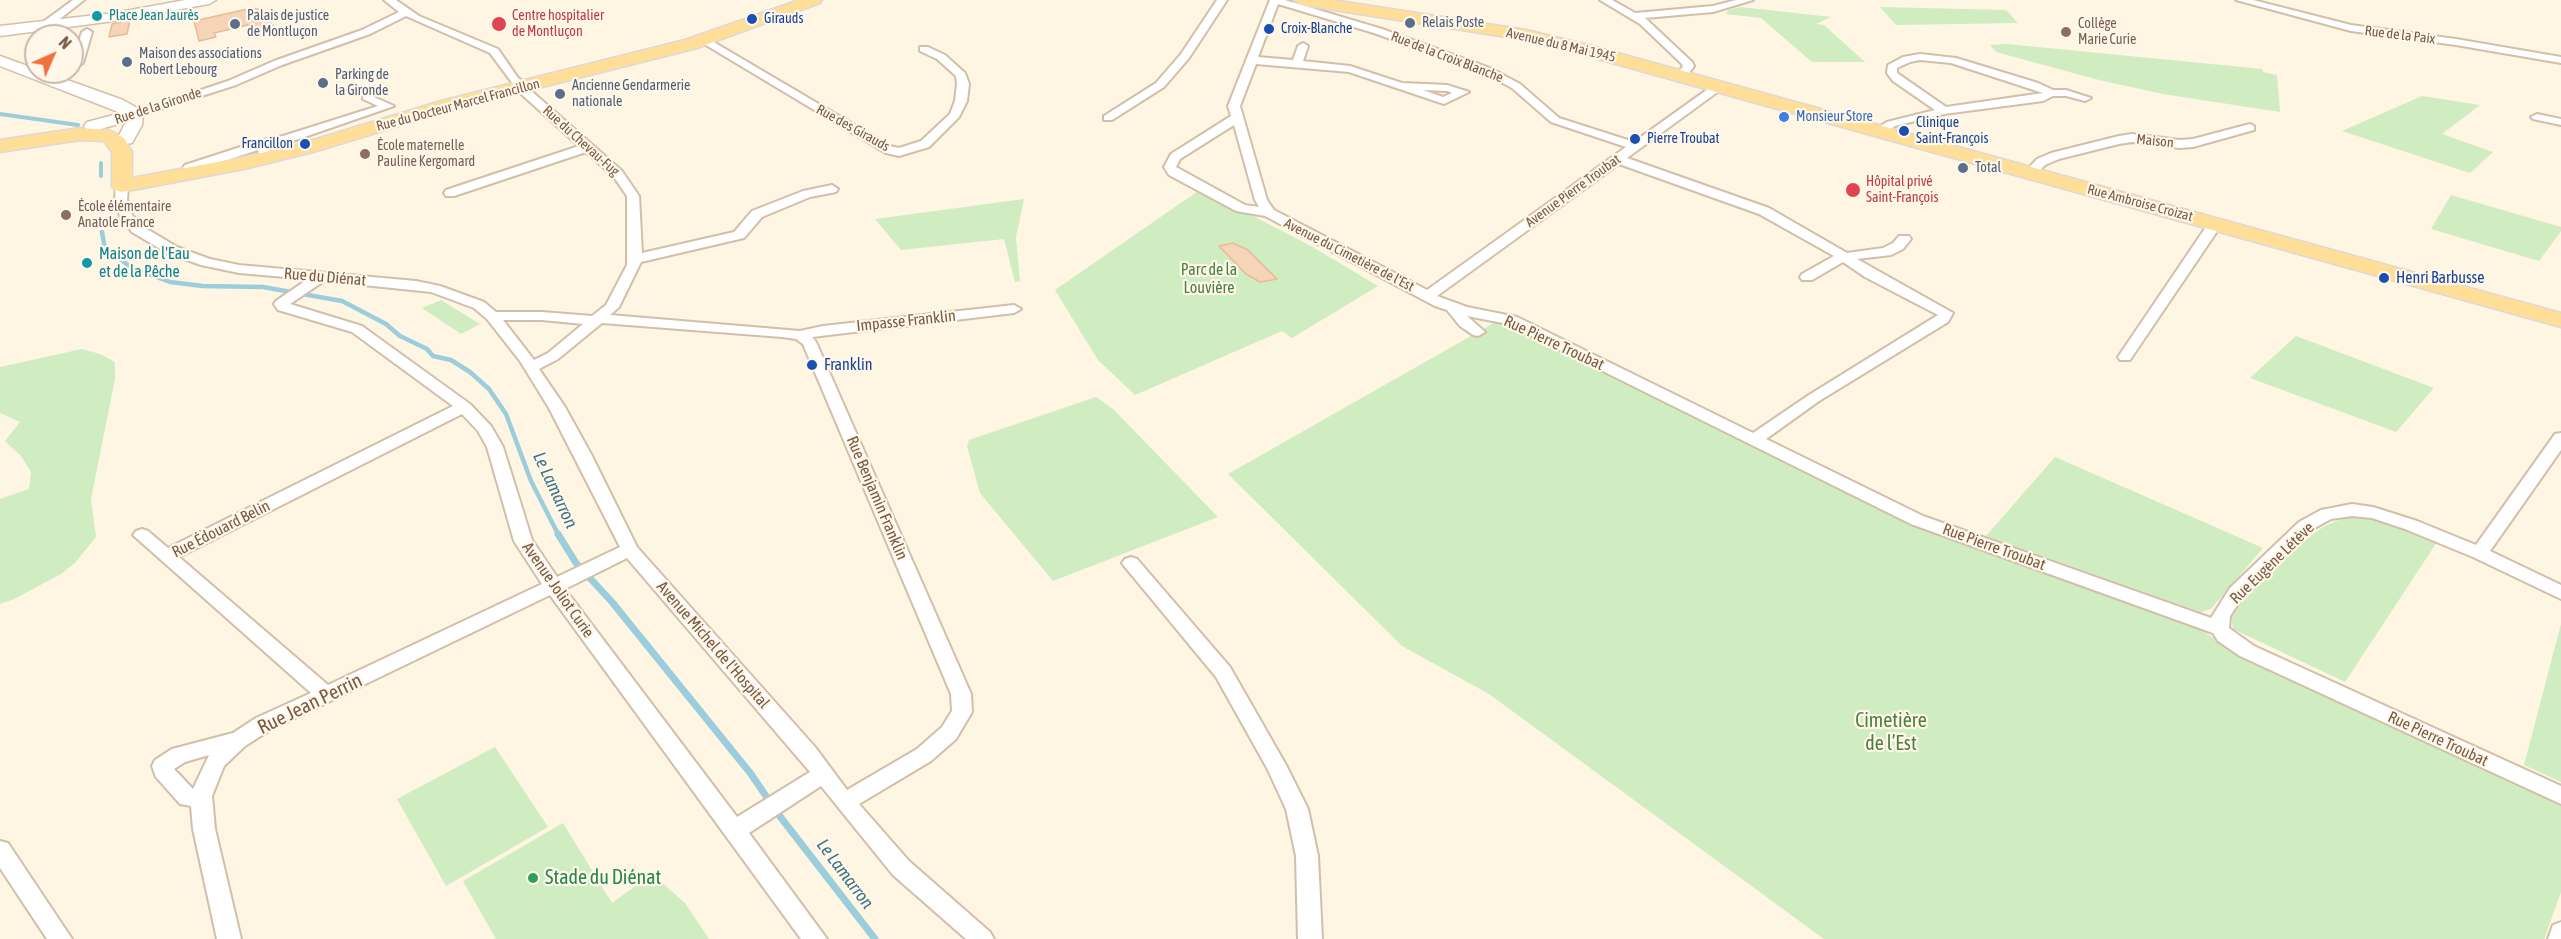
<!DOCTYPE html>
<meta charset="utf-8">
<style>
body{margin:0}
#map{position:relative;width:2561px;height:939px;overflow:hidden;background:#fef5e2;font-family:"Asap Condensed",sans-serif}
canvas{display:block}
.north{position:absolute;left:24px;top:24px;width:60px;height:60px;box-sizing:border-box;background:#fff8ea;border:2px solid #c9b9a8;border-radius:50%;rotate:45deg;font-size:16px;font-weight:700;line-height:24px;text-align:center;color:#785b46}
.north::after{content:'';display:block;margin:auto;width:21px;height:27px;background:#f1713e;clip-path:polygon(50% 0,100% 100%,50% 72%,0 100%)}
</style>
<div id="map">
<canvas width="2561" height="939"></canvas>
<div class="north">N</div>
</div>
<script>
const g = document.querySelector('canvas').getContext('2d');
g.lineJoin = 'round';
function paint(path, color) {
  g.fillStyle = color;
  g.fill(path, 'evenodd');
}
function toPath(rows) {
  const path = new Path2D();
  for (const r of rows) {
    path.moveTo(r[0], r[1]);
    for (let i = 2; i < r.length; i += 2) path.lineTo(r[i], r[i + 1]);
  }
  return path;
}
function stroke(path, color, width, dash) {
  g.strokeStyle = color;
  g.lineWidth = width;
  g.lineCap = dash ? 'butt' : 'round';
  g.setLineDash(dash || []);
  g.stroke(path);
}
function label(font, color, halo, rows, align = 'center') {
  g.font = font + ' "Asap Condensed",sans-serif';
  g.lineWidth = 4.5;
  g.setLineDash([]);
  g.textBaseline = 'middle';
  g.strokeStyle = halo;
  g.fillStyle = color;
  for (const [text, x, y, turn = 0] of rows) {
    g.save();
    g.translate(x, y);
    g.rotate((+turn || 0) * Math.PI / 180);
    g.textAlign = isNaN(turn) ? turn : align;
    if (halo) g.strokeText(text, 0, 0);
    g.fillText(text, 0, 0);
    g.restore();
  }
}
const green = toPath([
 [1741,7,1831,17,1816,24,1824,25,1865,62,1812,62,1761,18,1726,14,1728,10],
 [1880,7,2006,10,2018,23,1896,25],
 [2007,44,2262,69,2263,72,2277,75,2280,112,2163,94,2099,80,1996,52,1990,45],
 [2422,96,2480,105,2442,134,2493,152,2470,173,2342,131],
 [1201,189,1311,246,1378,286,1292,338,1282,331,1135,395,1098,360,1055,290],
 [2451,195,2561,227,2561,231,2539,261,2431,229],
 [1024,199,1016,237,1020,281,1015,282,1004,239,901,250,875,219],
 [441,300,480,324,461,334,422,308],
 [1499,320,1914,523,2186,621,2225,645,2561,803,2561,892,2544,939,1824,939,1489,694,1402,646,1228,474],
 [2296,336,2434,388,2396,432,2250,378],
 [82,349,100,354,115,362,115,379,91,499,96,537,75,563,61,574,14,599,0,604,0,499,29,489,31,472,21,456,5,441,20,422,0,413,0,367],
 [1096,397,1113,409,1218,517,1053,581,980,493,967,446,969,440],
 [2055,457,2263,548,2211,609,2201,612,1986,536],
 [2346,517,2365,517,2390,523,2437,542,2345,682,2233,629,2231,614,2283,557,2323,527],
 [2561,624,2561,782,2524,765],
 [495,747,548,827,446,886,397,799],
 [563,823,612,903,652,874,685,903,709,939,496,939,463,881]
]);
const streamFar2 = toPath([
 [0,114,78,125],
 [101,163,101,176]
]);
const streamFar1 = toPath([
 [102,232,105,249,128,265,148,274,170,282,203,286,263,287,342,301,386,324,400,336,427,349,433,356,451,360,470,372,489,389,506,414,531,481,559,536]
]);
const stream = toPath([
 [558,534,576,563,612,602,751,774,770,802],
 [775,810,875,939]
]);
const building = toPath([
 [252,8,261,10,276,30,259,33,252,24,214,33,216,37,199,41,194,21,252,8],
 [130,20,127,34,109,37,112,24,130,20],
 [1233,243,1248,250,1277,279,1260,282,1246,274,1219,246,1233,243]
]);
const minor = toPath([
 [73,0,84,0,47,29,39,29,39,25,73,0],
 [384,0,396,0,419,16,498,49,518,78,527,84,529,89,622,171,639,196,642,253,734,232,752,211,803,191,832,185,838,189,836,192,810,197,762,217,744,238,641,262,619,307,610,315,800,331,823,326,1014,305,1021,309,1014,313,812,337,816,342,971,694,972,712,956,739,931,761,859,804,909,861,990,932,994,939,966,939,893,875,821,786,749,833,827,939,801,939,550,595,270,730,245,746,224,766,212,796,215,829,241,939,217,939,193,829,191,806,180,804,156,777,152,766,155,760,172,749,233,733,256,718,311,693,133,535,136,531,142,529,148,531,168,548,453,406,352,332,278,310,274,304,276,301,308,279,239,273,201,265,167,253,132,232,120,216,115,200,116,186,122,182,128,186,127,200,132,215,142,226,177,247,210,259,239,265,416,281,440,286,484,302,496,312,542,312,592,316,606,305,627,265,627,196,614,177,586,152,454,196,446,196,444,193,446,190,579,146,519,92,490,53,406,16,370,34,282,65,236,85,139,116,131,116,129,114,228,81,274,61,362,30,399,12,384,0],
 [324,281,431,292,474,308,487,319,520,361,549,408,620,547,557,577,532,540,503,447,491,426,470,404,362,326,290,304,324,281],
 [503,320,542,320,583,324,548,353,534,360,503,320],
 [602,323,782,337,796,339,803,344,951,694,952,711,942,727,917,749,847,790,815,747,637,547,592,456,565,407,539,369,558,359,602,323],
 [462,414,478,431,487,447,514,541,542,584,328,685,179,557,462,414],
 [627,558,810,772,737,817,565,589,627,558],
 [209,755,193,789,174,769,185,762,209,755],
 [1217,0,1227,0,1189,58,1164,87,1112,120,1104,120,1104,116,1156,83,1181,54,1217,0],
 [1270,0,1285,0,1382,29,1492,69,1520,84,1559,118,1634,142,1715,84,1723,84,1723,88,1627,158,1769,208,1847,253,1883,248,1893,243,1899,236,1909,236,1911,239,1903,249,1891,255,1857,259,1953,313,1948,322,1819,401,1766,439,1923,516,2211,618,2230,588,2299,522,2321,510,2352,504,2373,507,2417,521,2476,545,2555,434,2561,433,2561,450,2490,551,2561,585,2561,599,2473,557,2405,529,2372,518,2352,516,2331,519,2311,530,2242,598,2230,616,2229,628,2254,646,2561,786,2561,804,2240,656,2218,641,2213,633,1911,524,1508,324,1467,316,1485,332,1478,336,1473,335,1460,326,1447,310,1435,306,1265,216,1236,211,1169,175,1164,167,1171,154,1231,116,1228,106,1270,0],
 [1278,4,1374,33,1484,73,1512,88,1551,122,1626,147,1427,290,1274,210,1267,200,1240,106,1256,64,1349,72,1444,104,1469,92,1447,85,1402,83,1350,66,1303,61,1308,46,1303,43,1298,46,1293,60,1258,57,1278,4],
 [1423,90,1447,91,1452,93,1443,97,1423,90],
 [1234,125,1255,200,1259,207,1245,205,1176,167,1180,159,1234,125],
 [1619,164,1759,214,1834,256,1802,274,1800,277,1802,280,1812,280,1843,262,1865,277,1938,315,1809,395,1753,433,1517,317,1467,307,1437,296,1619,164],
 [1600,0,1612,0,1635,13,1713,6,1736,0,1753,0,1713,12,1645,18,1692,62,1694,66,1685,78,1681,79,1676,76,1683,66,1682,64,1640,24,1600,0],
 [2236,0,2253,0,2351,25,2456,39,2561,57,2561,63,2456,45,2351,31,2236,0],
 [87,29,92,32,83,63,72,69,72,62,82,32,87,29],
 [705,37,890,146,899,148,921,141,950,114,955,101,957,84,956,76,937,59,920,51,920,47,928,47,945,55,965,73,969,84,967,101,959,117,929,147,899,156,886,153,701,42,701,38,705,37],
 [1920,54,1956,58,2038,83,2053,90,2066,90,2091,98,2085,101,2066,96,2053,96,2043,101,1944,114,1895,126,1884,133,1876,133,1876,129,1887,122,1935,110,1893,81,1887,73,1888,65,1903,57,1920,54],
 [1920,60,1951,63,2043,93,1946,107,1897,73,1897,68,1910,62,1920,60],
 [51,72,65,72,50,80,42,80,42,76,51,72],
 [367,94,394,106,290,142,269,146,269,157,261,157,258,150,189,172,183,168,185,165,259,141,283,136,378,106,363,99,363,95,367,94],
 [2537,114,2561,119,2561,125,2533,119,2531,117,2537,114],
 [2250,124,2254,126,2254,130,2193,147,2180,148,2132,142,2119,144,2059,159,2045,165,2034,176,2030,177,2024,173,2037,159,2051,153,2119,136,2132,134,2180,140,2193,139,2250,124],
 [2215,220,2222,224,2132,357,2130,360,2120,360,2118,357,2210,221,2215,220],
 [1131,557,1137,559,1230,667,1286,765,1308,809,1318,856,1322,939,1298,939,1296,856,1286,809,1267,768,1216,677,1125,567,1122,563,1125,559,1131,557],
 [0,841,8,843,72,939,47,939,0,868,0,841],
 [2561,922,2561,939,2548,939,2553,925,2561,922]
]);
const secondary = toPath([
 [185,0,216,0,209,4,114,21,0,36,0,26,114,13,185,0],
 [0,56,36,69,36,72,45,72,123,100,141,110,143,114,142,125,132,143,126,144,120,143,117,139,126,122,93,131,87,130,84,126,87,122,121,113,0,66,0,56]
]);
const primary = toPath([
 [799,0,822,0,820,3,697,48,455,109,313,152,244,169,122,192,115,190,112,186,112,152,104,141,80,140,0,152,0,140,80,128,109,130,124,138,132,152,132,178,244,157,300,144,441,101,685,40,799,0],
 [1294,0,1333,0,1526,30,1592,46,2561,313,2561,327,1580,54,1526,40,1302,5,1294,0]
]);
const markers = [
 [97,16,6,"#0f9aa8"],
 [752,19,6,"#1a4fb4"],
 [1410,23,6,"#5c6f8a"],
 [235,24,6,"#5c6f8a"],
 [499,24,8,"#e0444e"],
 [1269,29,6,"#1a4fb4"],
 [2066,32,6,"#8d6e63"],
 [127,62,6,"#5c6f8a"],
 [323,83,6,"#5c6f8a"],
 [560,94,6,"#5c6f8a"],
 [1784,117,6,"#3f7fe0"],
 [1904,131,6,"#1a4fb4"],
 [1635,139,6,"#1a4fb4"],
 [305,144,6,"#1a4fb4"],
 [365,154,6,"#8d6e63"],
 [1963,168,6,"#5c6f8a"],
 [1853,190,8,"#e0444e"],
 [66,215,6,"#8d6e63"],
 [87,263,6,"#0f9aa8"],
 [2384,278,6,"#1a4fb4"],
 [812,365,6,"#1a4fb4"],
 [533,878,6,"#2e9e5b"]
];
const farCulturenames = [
 ["Place Jean Jaurès",109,16]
];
const farServicenames = [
 ["Palais de justice",247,16],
 ["de Montluçon",247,32],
 ["Relais Poste",1422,23],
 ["Maison des associations",139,54],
 ["Robert Lebourg",139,70],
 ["Parking de",335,75],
 ["la Gironde",335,91],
 ["Ancienne Gendarmerie",572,86],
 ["nationale",572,102],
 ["Total",1975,168]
];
const farHealthnames = [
 ["Centre hospitalier",512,16],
 ["de Montluçon",512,32],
 ["Hôpital privé",1866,182],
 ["Saint-François",1866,198]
];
const farTransitnames = [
 ["Girauds",764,19],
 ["Croix-Blanche",1281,29],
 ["Clinique",1916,123],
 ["Saint-François",1916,139],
 ["Pierre Troubat",1647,139],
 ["Francillon",293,144,"right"]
];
const farEducationnames = [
 ["Collège",2078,24],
 ["Marie Curie",2078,40],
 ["École maternelle",377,146],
 ["Pauline Kergomard",377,162],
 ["École élémentaire",78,207],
 ["Anatole France",78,223]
];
const farStreetnames = [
 ["Rue de la Paix",2400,35,7],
 ["Avenue du 8 Mai 1945",1561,45,13],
 ["Rue de la Croix Blanche",1447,57,21],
 ["Rue du Docteur Marcel Francillon",458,105,-15],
 ["Rue de la Gironde",158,106,-18],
 ["Rue des Girauds",853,128,29],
 ["Rue du Chevau-Fug",581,141,42],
 ["Maison",2155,141,6],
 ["Avenue Pierre Troubat",1573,191,-36],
 ["Rue Ambroise Croizat",2140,203,15],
 ["Avenue du Cimetière de l'Est",1349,255,27]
];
const farShopnames = [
 ["Monsieur Store",1796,117]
];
const cultureNames = [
 ["Maison de l'Eau",99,254],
 ["et de la Pêche",99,272]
];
const parkNames = [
 ["Parc de la",1209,270],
 ["Louvière",1209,288]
];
const streetNames = [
 ["Rue du Diénat",325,277,5],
 ["Impasse Franklin",906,321,-6],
 ["Rue Pierre Troubat",1554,343,25],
 ["Rue Benjamin Franklin",877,498,67],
 ["Rue Édouard Belin",221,529,-27],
 ["Rue Pierre Troubat",1994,547,20],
 ["Rue Eugène Létève",2272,563,-44],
 ["Avenue Joliot Curie",558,590,55],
 ["Avenue Michel de l'Hospital",713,645,49],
 ["Rue Pierre Troubat",2438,739,25]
];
const transitNames = [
 ["Henri Barbusse",2396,278],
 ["Franklin",824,365]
];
const waterNames = [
 ["Le Lamarron",555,490,65],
 ["Le Lamarron",845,874,53]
];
const nearStreetnames = [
 ["Rue Jean Perrin",310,704,-26]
];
const nearParknames = [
 ["Cimetière",1891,721],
 ["de l’Est",1891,744]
];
const nearLeisurenames = [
 ["Stade du Diénat",545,878]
];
paint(green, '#cfedc0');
stroke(streamFar2, '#9bcddc', 4);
stroke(streamFar1, '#9bcddc', 4.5);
stroke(stream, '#9bcddc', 7);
paint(building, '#f5d4b8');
stroke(building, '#e9bb97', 1.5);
stroke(minor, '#d2bfaa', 4);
stroke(secondary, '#d6bfa8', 3);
stroke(primary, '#dfd8d3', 3);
paint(minor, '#fff');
paint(secondary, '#fff');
paint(primary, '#ffdf98');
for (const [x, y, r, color] of markers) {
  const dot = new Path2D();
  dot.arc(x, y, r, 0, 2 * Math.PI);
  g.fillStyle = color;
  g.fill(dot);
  stroke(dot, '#fff8ea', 2);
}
label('14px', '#0d838f', '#fff8ea', farCulturenames, 'left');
label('14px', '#4e5e75', '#fff8ea', farServicenames, 'left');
label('14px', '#be3a42', '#fff8ea', farHealthnames, 'left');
label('14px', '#164399', '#fff8ea', farTransitnames, 'left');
label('14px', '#785e54', '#fff8ea', farEducationnames, 'left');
label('14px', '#785b46', '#fff8ea', farStreetnames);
label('14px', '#366cbe', '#fff8ea', farShopnames, 'left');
label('16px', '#0d838f', '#fff8ea', cultureNames, 'left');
label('16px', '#4c7f3d', '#fff8ea', parkNames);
label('16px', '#785b46', '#fff8ea', streetNames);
label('16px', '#164399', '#fff8ea', transitNames, 'left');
label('italic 18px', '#3b7586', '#fff8ea', waterNames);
label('20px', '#785b46', '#fff8ea', nearStreetnames);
label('20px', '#4c7f3d', '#fff8ea', nearParknames);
label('20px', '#27864d', '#fff8ea', nearLeisurenames, 'left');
</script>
